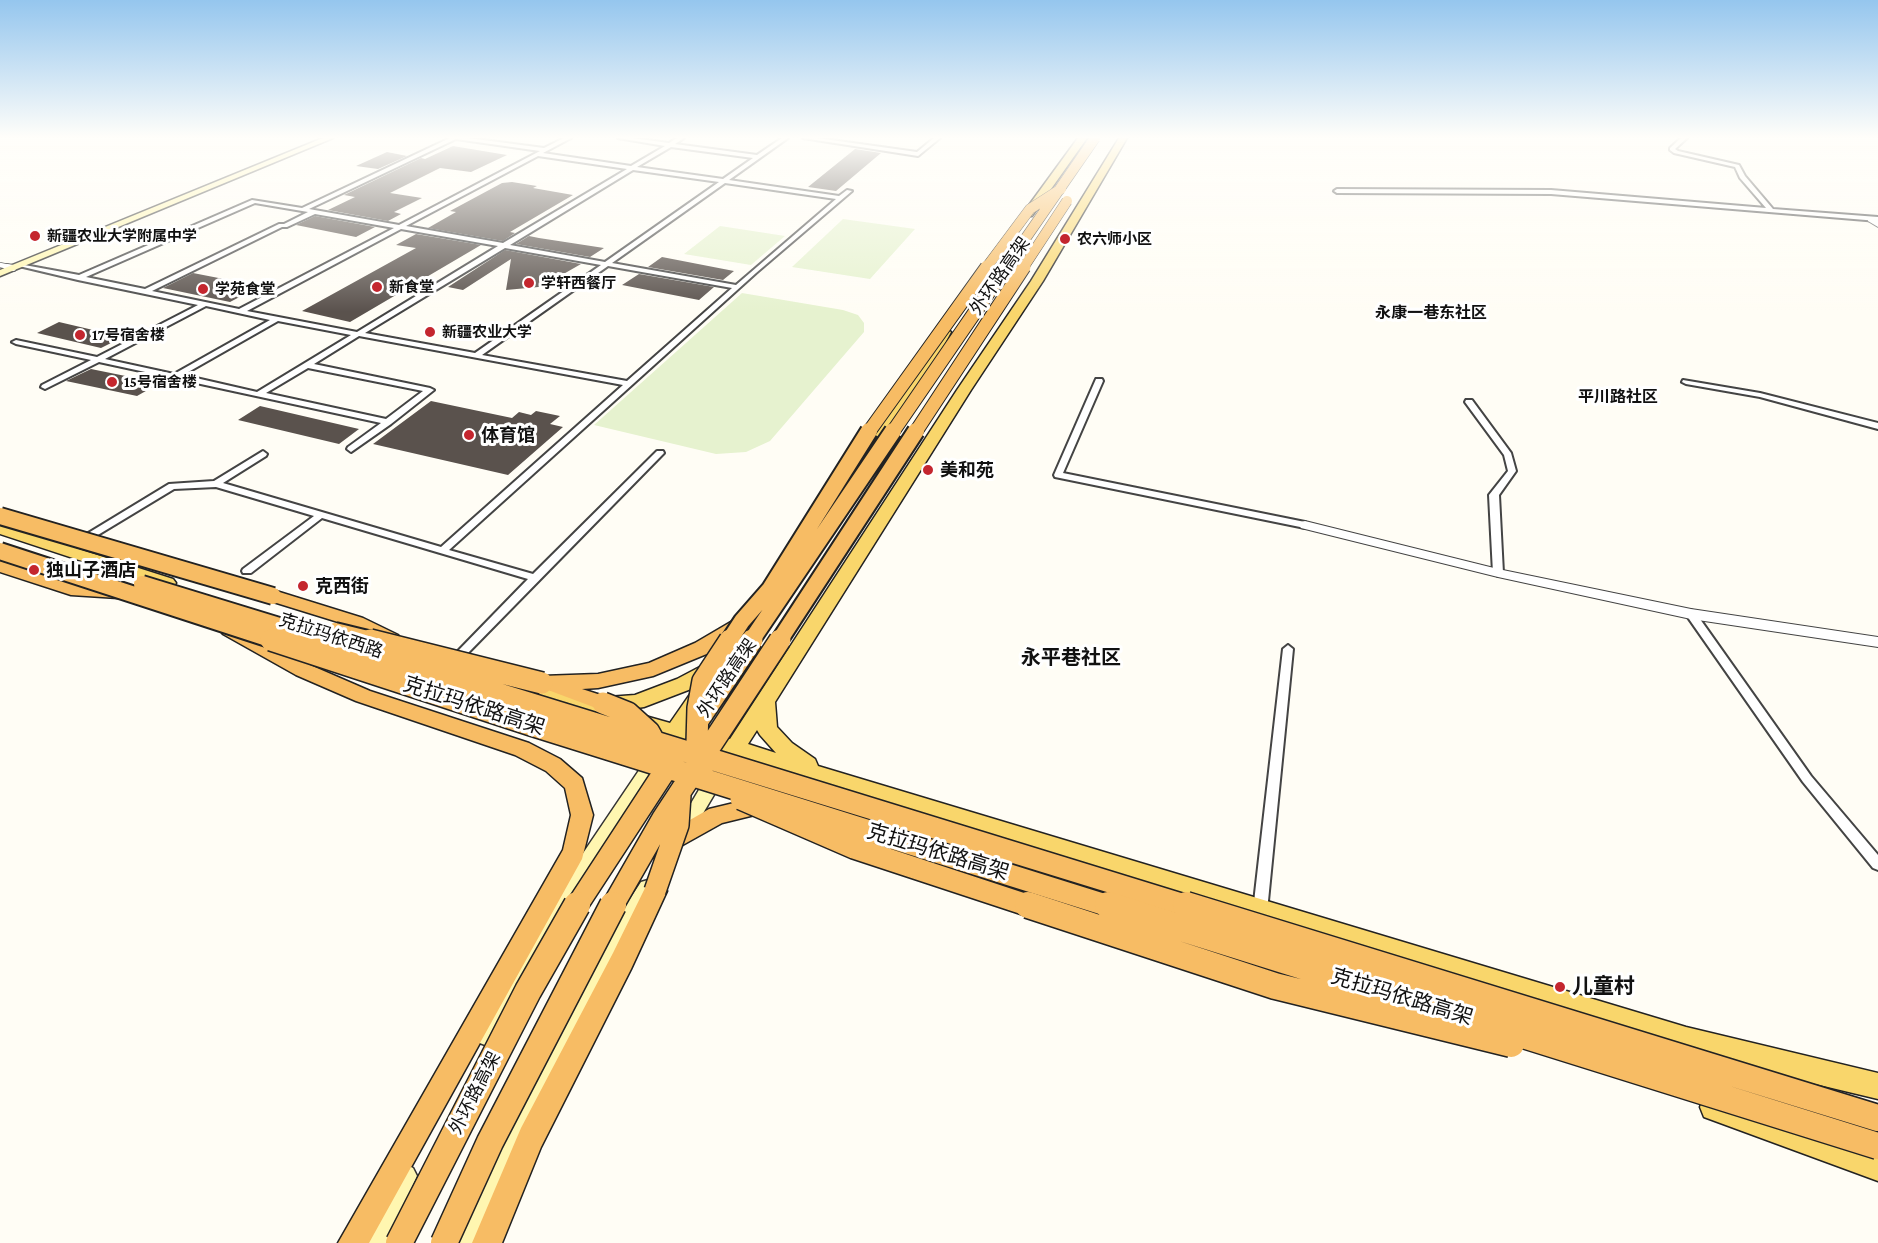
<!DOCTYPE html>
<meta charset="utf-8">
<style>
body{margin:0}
canvas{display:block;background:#fffdf5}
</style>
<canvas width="1878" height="1243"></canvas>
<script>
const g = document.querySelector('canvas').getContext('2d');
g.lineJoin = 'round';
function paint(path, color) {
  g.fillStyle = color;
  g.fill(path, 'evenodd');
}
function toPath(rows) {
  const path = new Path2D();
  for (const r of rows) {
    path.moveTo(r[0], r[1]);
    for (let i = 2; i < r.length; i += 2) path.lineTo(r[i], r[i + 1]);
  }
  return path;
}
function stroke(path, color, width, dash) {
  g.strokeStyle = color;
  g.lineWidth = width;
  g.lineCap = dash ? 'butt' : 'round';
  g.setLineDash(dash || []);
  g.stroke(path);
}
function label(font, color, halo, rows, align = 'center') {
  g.font = font + ' "Crimson Pro","Noto Sans SC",serif';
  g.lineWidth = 6;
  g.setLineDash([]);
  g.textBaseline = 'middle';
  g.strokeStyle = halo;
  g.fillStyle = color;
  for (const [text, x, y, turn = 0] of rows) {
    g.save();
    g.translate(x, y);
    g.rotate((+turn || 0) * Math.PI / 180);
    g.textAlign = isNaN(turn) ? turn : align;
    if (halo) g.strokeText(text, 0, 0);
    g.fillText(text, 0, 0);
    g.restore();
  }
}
const pitch = toPath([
 [843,219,915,229,870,279,792,267],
 [720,226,785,236,751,265,684,254],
 [742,293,843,310,858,315,864,323,864,332,770,441,746,452,716,454,594,425]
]);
const building = toPath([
 [453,146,507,155,471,172,440,168,390,193,422,198,394,212,401,214,388,221,328,210,355,197,344,195,421,158,425,159],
 [855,149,881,153,836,191,808,187],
 [387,152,407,156,378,169,356,166],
 [512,182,537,186,533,188,573,195,510,232,515,233,503,241,428,228,456,212,450,211,502,183],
 [315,216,375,227,356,237,296,225],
 [416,234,481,245,350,322,302,311,416,248,396,245],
 [529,236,539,238,604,248,590,257,516,244],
 [505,250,581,264,560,276,549,286,506,290,511,259,463,290,448,287],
 [662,257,734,271,723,280,648,267],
 [193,273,234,281,225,286,251,291,230,302,163,288],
 [639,274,714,287,699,300,622,285],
 [59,322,123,337,101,348,37,333],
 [91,369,160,383,137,396,66,381],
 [431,401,512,418,519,412,531,415,536,411,560,416,550,424,563,427,508,475,373,444],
 [260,406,359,429,339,444,238,420]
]);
const pedestrianFar1 = toPath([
 [0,265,13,268]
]);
const pedestrian = toPath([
 [7,267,13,268]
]);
const minor = toPath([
 [450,138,468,138,544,148,564,138,571,138,543,153,631,166,665,146,618,138,632,138,669,143,677,138,684,138,675,144,757,155,782,138,788,138,729,180,839,196,847,190,852,191,756,273,449,550,533,574,657,451,663,451,664,453,466,655,458,655,457,652,528,579,322,518,251,573,243,573,242,571,243,569,314,516,216,487,174,489,68,553,62,553,60,551,62,549,169,484,214,481,263,451,267,454,266,456,223,483,441,547,623,385,359,336,314,364,430,388,434,390,391,424,351,452,347,449,348,447,381,423,99,362,45,389,41,387,42,385,91,360,16,344,12,342,16,340,97,357,198,305,78,280,19,266,19,264,79,275,252,200,302,208,450,138],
 [456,139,540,151,399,225,309,209,456,139],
 [671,147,753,158,723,179,637,167,671,147],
 [538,156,627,169,503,243,406,226,538,156],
 [633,170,719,182,605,262,510,245,633,170],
 [725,183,836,199,736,285,612,263,725,183],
 [255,203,308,212,284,224,279,224,145,289,86,277,255,203],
 [315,214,394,228,239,309,152,291,282,227,287,227,315,214],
 [401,229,498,246,357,332,247,311,401,229],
 [505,248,601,265,475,353,365,333,505,248],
 [608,266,732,288,627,381,482,355,608,266],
 [206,306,270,320,174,374,105,359,206,306],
 [278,321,351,335,257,392,183,375,278,321],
 [308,368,423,391,386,419,266,393,308,368],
 [803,138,817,138,917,152,934,138,940,138,918,156,803,138],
 [1681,138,1687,138,1675,149,1678,151,1739,165,1745,176,1773,209,1878,217,1878,221,1551,194,1337,193,1334,191,1337,189,1551,190,1766,208,1740,178,1735,167,1674,153,1670,150,1670,148,1681,138],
 [1096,379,1102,379,1103,381,1063,473,1305,522,1310,525,1308,527,1305,528,1055,477,1054,475,1096,379],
 [1683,380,1760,393,1878,423,1878,429,1760,397,1686,384,1682,382,1683,380],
 [1466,400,1472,400,1511,453,1516,471,1499,495,1503,573,1498,576,1493,573,1489,495,1508,471,1504,455,1465,402,1466,400],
 [1691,610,1695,612,1811,776,1878,855,1878,870,1873,868,1803,782,1687,616,1686,614,1687,612,1691,610],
 [1288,645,1293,649,1267,911,1265,915,1260,917,1255,915,1253,911,1283,649,1288,645]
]);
const tertiary = toPath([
 [1868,217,1874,217,1878,221,1878,227,1868,221,1868,217],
 [1305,521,1498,569,1691,609,1878,637,1878,647,1691,619,1498,577,1301,528,1299,525,1301,522,1305,521]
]);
const secondary = toPath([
 [323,138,333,138,0,276,0,270,323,138],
 [652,758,658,760,661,765,658,770,554,929,493,1042,485,1045,477,1042,474,1035,477,1028,540,917,646,760,652,758],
 [712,776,718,778,721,783,718,788,686,842,680,845,674,842,671,837,674,832,706,778,712,776],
 [648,880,655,882,658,888,655,894,636,923,473,1243,448,1243,622,911,641,882,648,880],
 [405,1164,413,1168,417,1176,387,1243,362,1243,397,1168,405,1164]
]);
const primary = toPath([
 [1078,138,1087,138,1032,216,1024,216,1024,212,1078,138],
 [1119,138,1127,138,1043,281,971,390,775,702,777,727,792,743,815,759,818,766,1686,1027,1878,1073,1878,1099,1686,1053,740,757,737,762,730,764,723,762,720,756,722,752,680,741,677,744,670,747,663,744,660,739,662,736,490,688,487,683,490,678,497,676,599,703,601,699,608,697,635,695,677,679,713,660,720,662,722,667,720,672,691,689,644,707,624,710,670,723,695,687,702,685,709,687,712,692,688,728,730,739,957,390,1031,281,1119,138],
 [757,730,760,735,776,753,748,744,757,730],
 [945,328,951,332,942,349,856,477,846,477,843,474,930,349,941,329,945,328],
 [0,524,173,579,176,583,173,587,161,587,0,534,0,524],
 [1714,1093,1878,1153,1878,1181,1704,1117,1700,1107,1704,1097,1714,1093]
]);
const trunk = toPath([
 [0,561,72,583,118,586,124,588,127,592,124,596,118,598,71,595,0,572,0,561],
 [273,590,363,618,398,635,401,640,398,645,392,646,386,645,351,626,267,600,264,596,267,592,273,590],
 [741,616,747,618,750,622,747,626,709,653,653,676,598,688,582,689,610,698,613,703,610,708,603,710,596,708,548,690,535,688,532,683,535,678,542,676,598,674,649,663,695,643,741,616],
 [229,624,310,665,370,691,529,743,560,759,582,778,593,815,582,859,369,1243,338,1243,563,850,571,815,565,788,546,771,515,755,356,701,296,675,223,634,220,630,223,626,229,624],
 [763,796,771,799,774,805,771,811,722,823,679,847,671,845,668,838,671,831,709,809,763,796],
 [655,881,663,884,667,891,631,969,541,1147,502,1243,472,1243,521,1128,613,953,647,884,655,881]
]);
const trunkBridgeFar4 = toPath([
 [986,268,1030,209,1061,189],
 [1005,268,1095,138],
 [1023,268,1067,201]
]);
const trunkBridgeFar3 = toPath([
 [868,433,987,267],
 [892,433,1006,267],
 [915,433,1024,267]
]);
const trunkBridgeFar2 = toPath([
 [0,516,273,596],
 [0,551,276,641],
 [142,584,328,641],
 [335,631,376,641],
 [729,641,742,621,770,589,869,431],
 [751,641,893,431],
 [779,641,916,431]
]);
const trunkBridgeFar1 = toPath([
 [271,640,531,725,1112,907],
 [324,640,1191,907],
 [370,640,542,683],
 [603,703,628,713,649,732,654,741],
 [699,719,752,640],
 [706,763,697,743,698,708,703,681,730,640],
 [741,799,854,848,1033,907],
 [655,891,678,825,680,795],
 [576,907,674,757],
 [612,907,663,818,780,640]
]);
const trunkBridge = toPath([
 [1028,905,1275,986,1511,1044],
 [1108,905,1878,1146],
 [1186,905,1878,1118],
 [399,1243,528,991,577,905],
 [444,1243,490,1142,613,905]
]);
const markers = [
 [35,236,6,"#c4262e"],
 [1065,239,6,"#c4262e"],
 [529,283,6,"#c4262e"],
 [377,287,6,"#c4262e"],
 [203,289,6,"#c4262e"],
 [430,332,6,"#c4262e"],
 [80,335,6,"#c4262e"],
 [112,382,6,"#c4262e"],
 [469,435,6,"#c4262e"],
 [928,470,6,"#c4262e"],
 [34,570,6,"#c4262e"],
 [303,586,6,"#c4262e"],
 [1560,987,6,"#c4262e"]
];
const farPoinames = [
 ["新疆农业大学附属中学",47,236],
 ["农六师小区",1077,239],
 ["学轩西餐厅",541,283],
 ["新食堂",389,287],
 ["学苑食堂",215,289],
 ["新疆农业大学",442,332],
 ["17号宿舍楼",92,335],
 ["15号宿舍楼",124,382]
];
const farNeighbourhoodnames = [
 ["永康一巷东社区",1431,313],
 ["平川路社区",1618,397]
];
const streetNames = [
 ["外环路高架",1000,276,-55],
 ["克拉玛依西路",331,636,18],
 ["外环路高架",727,678,-56],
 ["外环路高架",475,1093,-63]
];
const poiNames = [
 ["体育馆",481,435],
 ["美和苑",940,470],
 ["独山子酒店",46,570],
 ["克西街",315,586]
];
const neighbourhoodNames = [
 ["永平巷社区",1071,658]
];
const nearStreetnames = [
 ["克拉玛依路高架",474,706,18],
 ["克拉玛依路高架",938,852,17],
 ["克拉玛依路高架",1402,997,17]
];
const nearPoinames = [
 ["儿童村",1572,987]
];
paint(pitch, '#e6f2cf');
paint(building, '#5a524d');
stroke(pedestrianFar1, '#444', 6);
stroke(pedestrian, '#444', 8);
stroke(minor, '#444', 4);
stroke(tertiary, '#444', 2);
stroke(secondary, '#333', 3);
stroke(primary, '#222', 3);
stroke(trunk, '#222', 3);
stroke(pedestrianFar1, '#fff', 4.5);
stroke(pedestrian, '#fff', 6);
paint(minor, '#fff');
paint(tertiary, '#fff');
paint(secondary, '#fff6b0');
paint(primary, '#f9d66b');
paint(trunk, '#f7bc64');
stroke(trunkBridgeFar4, '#222', 11, []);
stroke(trunkBridgeFar3, '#222', 15, []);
stroke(trunkBridgeFar2, '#222', 20, []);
stroke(trunkBridgeFar1, '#222', 24, []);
stroke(trunkBridge, '#222', 29, []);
stroke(trunkBridgeFar4, '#f7bc64', 10);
stroke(trunkBridgeFar3, '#f7bc64', 13);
stroke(trunkBridgeFar2, '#f7bc64', 16);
stroke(trunkBridgeFar1, '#f7bc64', 21);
stroke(trunkBridge, '#f7bc64', 26);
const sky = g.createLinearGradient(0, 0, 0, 312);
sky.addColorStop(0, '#95c6ee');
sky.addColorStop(0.44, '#fffefa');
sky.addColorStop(1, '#fffefa00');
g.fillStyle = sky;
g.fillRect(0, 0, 1878, 312);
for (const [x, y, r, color] of markers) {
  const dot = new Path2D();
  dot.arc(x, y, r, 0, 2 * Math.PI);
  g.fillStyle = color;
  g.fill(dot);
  stroke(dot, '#fff', 2);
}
label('bold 15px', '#111', '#fff', farPoinames, 'left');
label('bold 16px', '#111', '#fff', farNeighbourhoodnames);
label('18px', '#111', '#fff', streetNames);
label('bold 18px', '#111', '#fff', poiNames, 'left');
label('bold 20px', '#111', '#fff', neighbourhoodNames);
label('21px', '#111', '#fff', nearStreetnames);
label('bold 21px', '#111', '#fff', nearPoinames, 'left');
</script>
